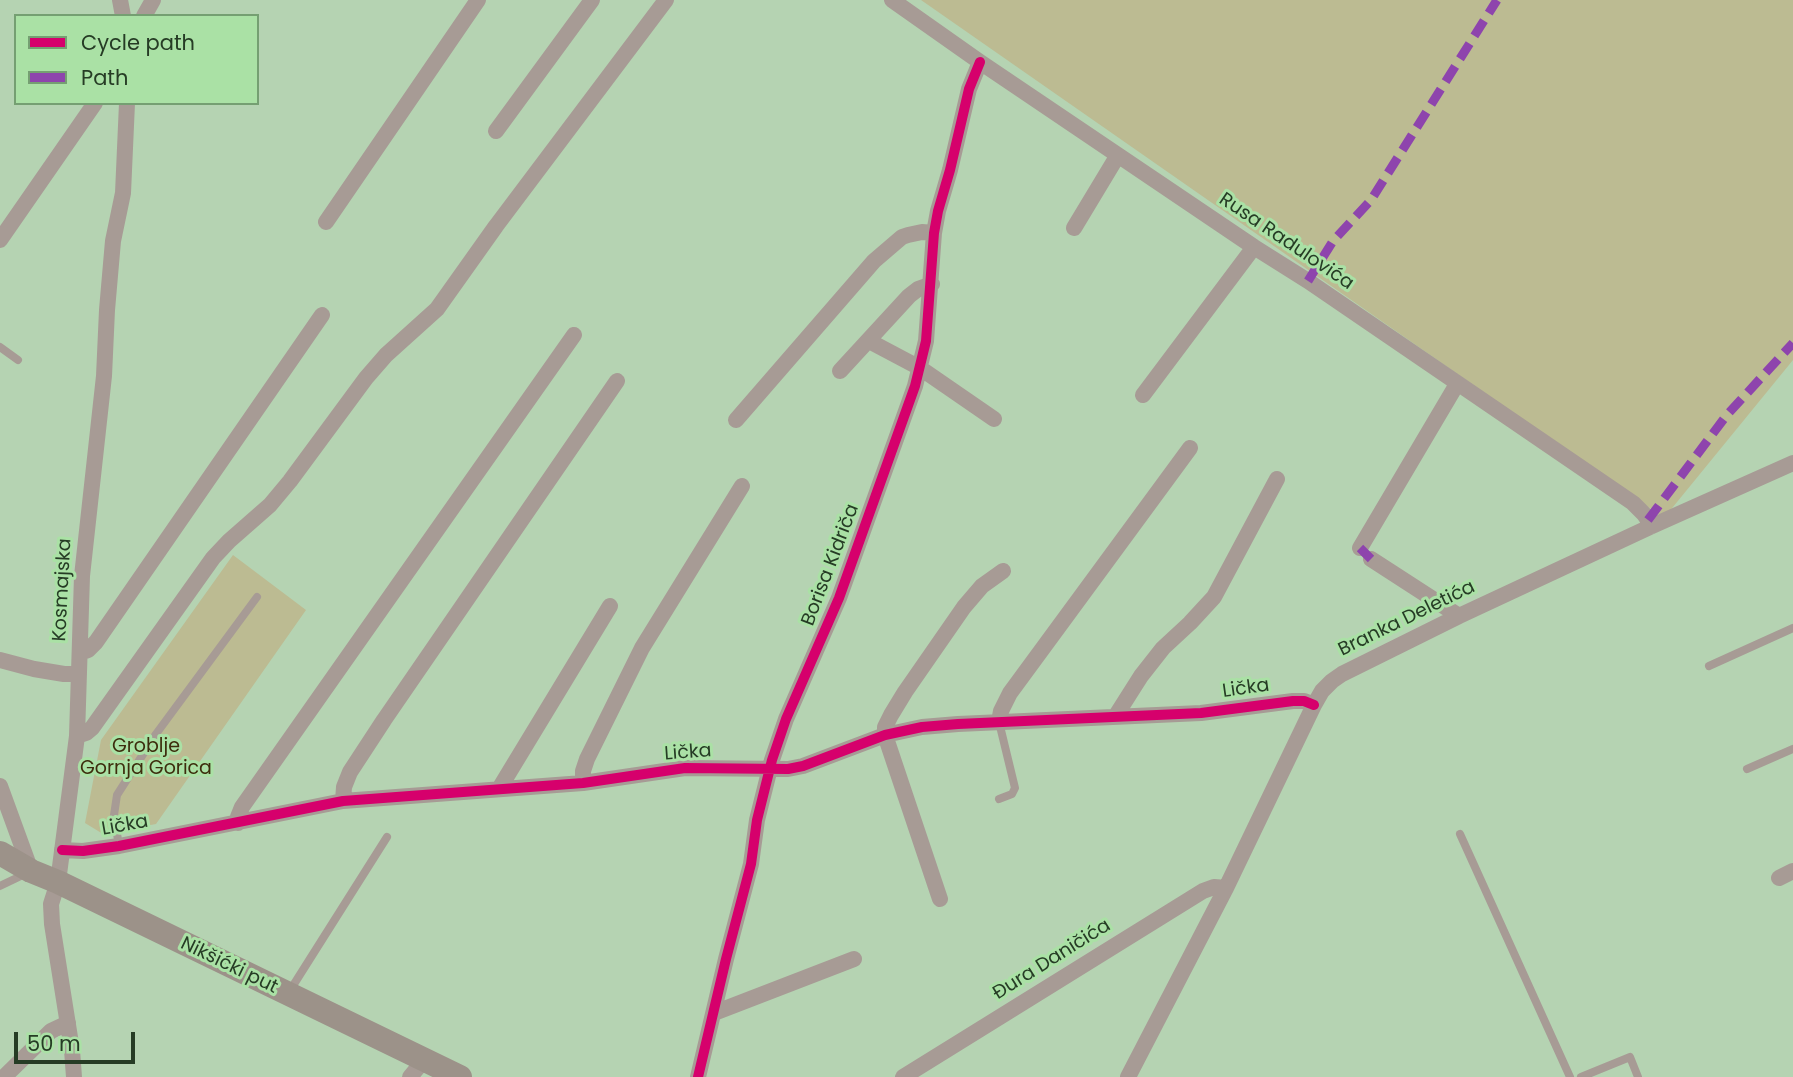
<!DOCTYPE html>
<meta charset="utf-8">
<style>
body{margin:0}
#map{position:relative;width:1793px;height:1077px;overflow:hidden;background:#b5d3b2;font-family:Poppins,sans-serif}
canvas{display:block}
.legend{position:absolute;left:14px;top:14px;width:245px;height:91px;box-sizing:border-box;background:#aae1a5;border:2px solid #759f72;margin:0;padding:9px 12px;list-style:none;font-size:21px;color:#263c25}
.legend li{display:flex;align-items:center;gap:14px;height:35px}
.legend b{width:35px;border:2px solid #759f72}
.scale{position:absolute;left:14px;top:1032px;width:121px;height:32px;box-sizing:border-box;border:4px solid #263c25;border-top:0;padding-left:9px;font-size:21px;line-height:24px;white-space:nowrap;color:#263c25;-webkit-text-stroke:5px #aae1a5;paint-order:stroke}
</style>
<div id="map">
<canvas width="1793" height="1077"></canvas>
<ul class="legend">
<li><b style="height:9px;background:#d6006c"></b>Cycle path</li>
<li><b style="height:9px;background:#8e44ad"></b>Path</li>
</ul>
<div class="scale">50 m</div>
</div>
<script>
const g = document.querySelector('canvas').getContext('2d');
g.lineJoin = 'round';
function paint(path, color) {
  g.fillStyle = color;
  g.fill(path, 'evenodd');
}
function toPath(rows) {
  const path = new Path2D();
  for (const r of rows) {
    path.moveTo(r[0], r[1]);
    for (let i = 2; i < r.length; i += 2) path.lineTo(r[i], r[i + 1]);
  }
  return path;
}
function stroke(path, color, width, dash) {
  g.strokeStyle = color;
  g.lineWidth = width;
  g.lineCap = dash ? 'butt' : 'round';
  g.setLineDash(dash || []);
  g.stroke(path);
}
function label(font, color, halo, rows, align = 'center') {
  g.font = font + ' Poppins,sans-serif';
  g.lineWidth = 6;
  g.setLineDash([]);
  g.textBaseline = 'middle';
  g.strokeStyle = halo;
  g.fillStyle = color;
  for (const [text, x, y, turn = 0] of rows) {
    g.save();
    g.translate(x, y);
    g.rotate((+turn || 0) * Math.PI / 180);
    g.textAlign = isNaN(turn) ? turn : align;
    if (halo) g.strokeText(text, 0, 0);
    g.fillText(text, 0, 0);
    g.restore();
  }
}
const green = toPath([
 [921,0,1793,0,1793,360,1664,518],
 [233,555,306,610,156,824,103,834,85,823,101,740]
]);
const lane = toPath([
 [0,347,18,360],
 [1709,666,1793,628],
 [1747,769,1793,749],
 [999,799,1012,794,1015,788,999,722],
 [1460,834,1570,1077],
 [119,846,114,815,117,795,156,734,257,597],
 [0,886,25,874],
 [289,992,387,837],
 [1581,1077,1630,1057,1638,1077]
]);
const street = toPath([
 [120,0,123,16],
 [892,0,980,62,1254,247,1308,281,1633,503,1644,514,1652,526],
 [144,16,153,0],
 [496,131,592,0],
 [326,222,478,0],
 [1074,228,1118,155],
 [0,240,95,103],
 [869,341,920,368,994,419],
 [840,371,909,296,918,289,932,284],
 [1143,395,1254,247],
 [736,420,874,261,902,237,908,235,922,232,934,233],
 [1360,548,1457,384],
 [1371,559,1459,616],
 [80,653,88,650,96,642,322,315],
 [0,660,34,669,64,674,79,674],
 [1115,717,1141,676,1163,648,1190,623,1214,597,1277,479],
 [999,722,1001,711,1010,693,1190,448],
 [77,736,86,733,92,728,213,558,229,541,270,505,290,481,366,378,386,355,437,309,496,226,666,0],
 [583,783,583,771,587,759,642,648,742,486],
 [0,786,31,871],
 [499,789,610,606],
 [343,801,344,787,350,772,384,720,617,381],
 [238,823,238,817,242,807,574,335],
 [62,850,83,851,119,846,343,801,583,783,685,768,788,769,803,766,885,735,922,727,958,724,1201,713,1293,701,1304,701,1314,705],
 [1779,878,1793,871],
 [940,899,885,735,885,727,891,715,905,692,964,607,982,586,1003,571],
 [714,1013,854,959],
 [4,1077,51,1031,68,1023],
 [74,1077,72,1050,52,924,51,904,58,882,77,736,82,576,104,376,107,310,113,241,123,193,127,103],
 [410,1077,424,1060],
 [698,1077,726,959,751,864,757,820,772,760,786,719,839,598,915,386,926,341,934,233,938,211,950,170,969,89,980,62],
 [903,1077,1203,891,1214,887,1226,888],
 [1128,1077,1226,888,1314,705,1322,691,1332,681,1342,674,1459,616,1652,526,1793,463]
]);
const primary = toPath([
 [0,853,31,871,58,882,460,1077]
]);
const quiet = toPath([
 [1308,281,1333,241,1371,200,1497,0],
 [1648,520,1726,416,1793,343],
 [1360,548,1371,559]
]);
const cycleway = toPath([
 [62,850,83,851,119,846,343,801,583,783,685,768,788,769,803,766,885,735,922,727,958,724,1201,713,1293,701,1304,701,1314,705],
 [698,1077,726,959,751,864,757,820,772,760,786,719,839,598,915,386,926,341,934,233,938,211,950,170,969,89,980,62]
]);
const streetNames = [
 ["Rusa Radulovića",1286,242,34],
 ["Borisa Kidriča",831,565,-69],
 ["Kosmajska",63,590,-87],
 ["Branka Deletića",1407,619,-26],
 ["Lička",1246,689,-8],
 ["Lička",688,753,-4],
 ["Lička",125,826,-10],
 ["Đura Daničića",1052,960,-32],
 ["Nikšićki put",229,966,26]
];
const parkNames = [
 ["Groblje",146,747],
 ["Gornja Gorica",146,769]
];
paint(green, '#bcbb92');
stroke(lane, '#a79b95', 8);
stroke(street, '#a79b95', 16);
stroke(primary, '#9c9289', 24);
stroke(quiet, '#8e44ad', 9, [18, 9]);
stroke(cycleway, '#d6006c', 10);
label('19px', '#263c25', '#aae1a5', streetNames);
label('19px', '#3d2d0d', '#aae1a5', parkNames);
</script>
